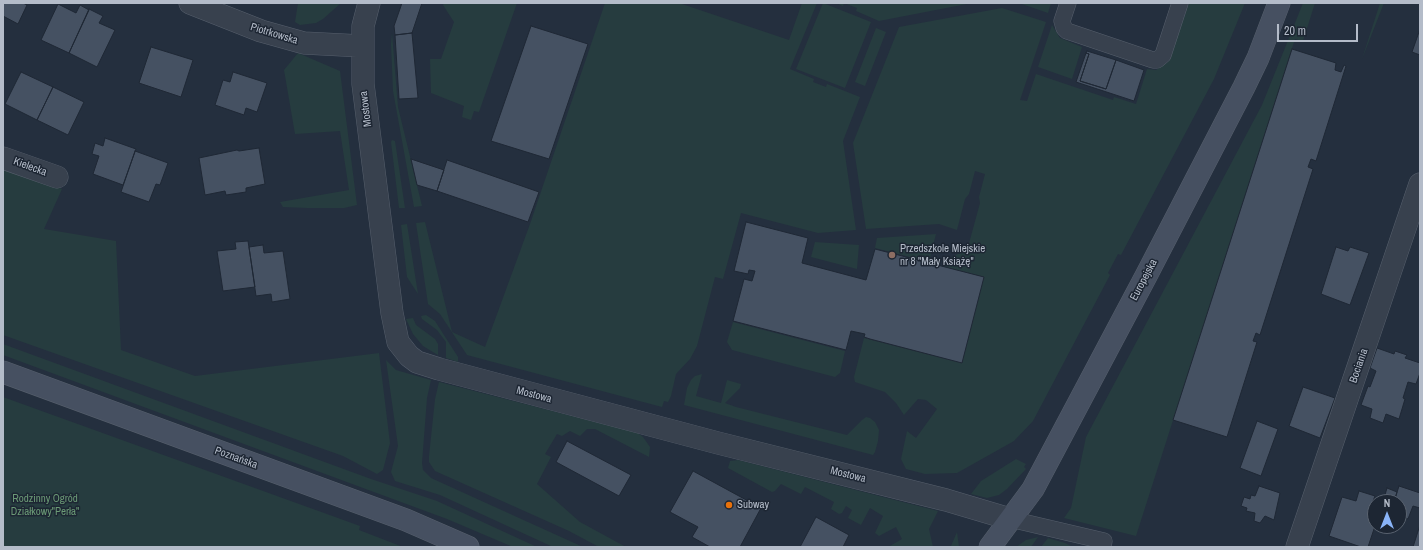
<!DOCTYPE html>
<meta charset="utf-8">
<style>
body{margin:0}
#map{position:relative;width:1423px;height:550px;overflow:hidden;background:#242f3e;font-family:"Archivo Narrow",sans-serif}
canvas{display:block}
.frame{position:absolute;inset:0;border:4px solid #b4bcc9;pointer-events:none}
.north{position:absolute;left:1367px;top:494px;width:40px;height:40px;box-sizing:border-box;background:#1d2633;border:1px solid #59626f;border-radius:50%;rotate:0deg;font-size:11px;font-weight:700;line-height:16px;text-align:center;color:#b4bcc9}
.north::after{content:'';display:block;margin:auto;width:14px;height:18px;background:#8ab4f8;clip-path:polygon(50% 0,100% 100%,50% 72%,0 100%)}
.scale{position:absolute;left:1277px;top:24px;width:81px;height:18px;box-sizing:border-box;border:2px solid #b4bcc9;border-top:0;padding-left:5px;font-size:12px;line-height:14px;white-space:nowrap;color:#b4bcc9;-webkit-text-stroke:3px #1d2633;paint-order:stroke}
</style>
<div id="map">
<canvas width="1423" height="550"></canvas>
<div class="frame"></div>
<div class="north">N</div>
<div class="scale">20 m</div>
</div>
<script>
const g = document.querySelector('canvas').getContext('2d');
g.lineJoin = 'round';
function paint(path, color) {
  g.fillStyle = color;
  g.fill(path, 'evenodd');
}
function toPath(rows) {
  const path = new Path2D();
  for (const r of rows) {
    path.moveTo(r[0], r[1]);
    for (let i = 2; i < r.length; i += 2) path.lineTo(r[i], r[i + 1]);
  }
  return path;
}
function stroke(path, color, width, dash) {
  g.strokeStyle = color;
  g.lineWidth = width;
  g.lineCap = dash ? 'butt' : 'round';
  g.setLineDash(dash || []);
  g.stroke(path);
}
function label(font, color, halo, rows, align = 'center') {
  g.font = font + ' "Archivo Narrow",sans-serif';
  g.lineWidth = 3;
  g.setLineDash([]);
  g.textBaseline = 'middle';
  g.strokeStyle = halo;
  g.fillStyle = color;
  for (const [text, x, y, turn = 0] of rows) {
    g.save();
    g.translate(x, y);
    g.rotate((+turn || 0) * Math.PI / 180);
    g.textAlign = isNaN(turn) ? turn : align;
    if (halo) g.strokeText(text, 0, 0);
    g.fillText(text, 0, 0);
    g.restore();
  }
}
const green = toPath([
 [298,3,341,3,323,19,316,23,300,25,295,22],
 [444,3,517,3,479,112,474,111,471,120,462,117,464,106,431,93,430,59,441,59,454,22,443,5],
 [605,3,679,3,789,40,802,3,817,3,790,69,814,79,813,82,826,87,827,84,860,97,843,141,856,230,818,233,741,213,723,279,715,277,697,346,690,359,676,374,671,396,668,402,664,401,662,407,467,355,440,314,428,304,416,223,425,222,452,332,485,347,530,224],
 [823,3,871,22,845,88,796,69],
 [836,3,972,3,879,21,856,11,857,8,844,3,843,6],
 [1019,3,1051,3,1048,13],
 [1189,3,1245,3,1214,79,1121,255,1118,254,1108,273,1110,275,1033,421,1014,441,957,473,925,474,906,469,901,459,907,431,916,438,937,409,926,400,918,399,904,415,896,403,885,392,855,382,854,377,864,338,962,363,984,277,942,266,946,260,964,251,968,247,980,203,979,197,985,174,975,171,969,194,965,199,957,230,939,224,866,229,853,143,899,27,1002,8,1046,22,1020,100,1027,101,1036,74,1113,100,1114,97,1136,104,1147,69,1156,70,1169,61],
 [1303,3,1315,3,1303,41,1295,39,1136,536,1064,518,1071,508,1086,437,1262,105],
 [1380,3,1384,3,1362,59],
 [1052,25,1060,38,1082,47,1072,79,1038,67],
 [876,28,886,32,865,86,855,82],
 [392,33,398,107,422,206,414,207,393,91,391,44],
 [298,53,340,71,357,205,344,208,307,208,283,207,280,202,349,190,340,131,295,134,284,70],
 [392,140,395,141,405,208,399,208,391,142],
 [3,168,62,189,44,229,116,241,121,350,195,376,379,353,390,443,383,470,377,474,343,456,3,335],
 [407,224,418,294,407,277,401,225],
 [936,234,929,262,875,248,877,238],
 [815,242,859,245,857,269,811,257],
 [426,315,435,321,458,357,458,362,446,358,446,342,437,330,422,319,421,316],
 [413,318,416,325,435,339,438,344,438,355,423,346,413,334,406,319],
 [733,322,845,351,840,373,835,377,732,350,727,342],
 [3,344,371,479,437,501,537,547,513,547,447,519,3,355],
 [386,360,396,370,431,380,427,398,422,463,423,470,431,478,583,547,553,547,440,495,395,481,391,472,398,446],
 [702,374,696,396,721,403,727,380,741,384,740,388,725,403,736,407,847,435,862,420,866,417,870,418,875,422,879,430,878,441,875,452,873,455,684,405,687,388,691,380,695,376],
 [439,382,638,433,643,437,650,447,649,457,595,429,587,429,580,436,570,431,562,436,557,434,545,454,551,457,537,484,580,522,626,547,599,547,569,531,435,471,429,462,429,456,435,399],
 [3,397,360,526,359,530,403,547,3,547],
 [1016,459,1026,464,1024,467,1026,469,1007,489,999,495,987,498,971,494,981,481],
 [738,460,938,511,929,529,933,547,888,547,902,539,896,527,879,536,875,533,883,516,870,508,861,525,848,518,852,510,846,506,842,513,839,514,831,509,834,502,805,487,801,494,781,484,775,491,772,492,728,468,730,461],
 [957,532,959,547,950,547,951,546],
 [1038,537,1031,547,1016,547,1026,540],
 [1048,538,1065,543,1073,547,1041,547]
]);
const building = toPath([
 [3,3,23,3,27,5,18,24,3,16,3,3],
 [402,3,422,3,412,33,395,35,394,26,402,3],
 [58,4,76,13,80,5,89,10,69,53,41,40,58,4],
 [89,9,103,16,99,23,115,30,97,67,69,53,89,9],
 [531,26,588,44,549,159,491,141,531,26],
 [1420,29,1420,55,1412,52,1420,29],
 [412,33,418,98,399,99,395,35,412,33],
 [151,47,193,60,181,97,139,83,151,47],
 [1292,49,1336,63,1335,70,1341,72,1344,65,1346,66,1316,161,1311,159,1308,167,1313,169,1260,335,1256,333,1253,341,1257,342,1227,437,1173,420,1292,49],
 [1087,51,1116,60,1106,89,1080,81,1089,54,1086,53,1087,51],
 [1086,53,1089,54,1080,81,1106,89,1116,60,1144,70,1134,101,1076,82,1086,53],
 [21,72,53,87,37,120,5,104,21,72],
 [233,72,267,83,257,112,246,108,244,115,215,105,223,80,230,82,233,72],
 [53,87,84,102,68,135,37,120,53,87],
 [105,138,136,149,123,185,93,174,99,156,92,154,95,143,103,146,105,138],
 [259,148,265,184,246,188,246,192,226,195,225,191,205,195,199,158,237,150,239,151,259,148],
 [135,151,168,163,160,185,156,184,149,202,121,192,135,151],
 [411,159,444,170,437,191,417,185,411,159],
 [447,160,539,192,528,222,437,191,447,160],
 [746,222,808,238,802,263,866,280,875,249,984,277,962,363,870,339,864,337,865,334,851,331,846,350,733,321,744,279,752,281,755,271,749,270,748,274,734,271,746,222],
 [248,241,255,287,223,291,217,251,236,249,235,242,248,241],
 [263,245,264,253,283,251,290,299,272,302,271,294,256,296,249,247,263,245],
 [1336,247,1348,251,1350,247,1369,253,1350,305,1321,294,1336,247],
 [1377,348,1394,354,1395,351,1407,355,1405,358,1420,363,1420,373,1416,384,1408,382,1403,398,1405,399,1399,419,1386,414,1383,423,1370,418,1372,409,1361,405,1368,386,1370,387,1376,371,1370,368,1377,348],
 [1303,387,1335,398,1320,438,1289,426,1303,387],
 [1257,421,1278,429,1261,476,1240,468,1257,421],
 [567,441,631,475,619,496,556,462,567,441],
 [693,471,761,508,740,547,710,547,692,537,698,527,670,512,693,471],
 [1259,486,1280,493,1274,520,1265,516,1260,523,1254,521,1255,513,1246,511,1247,508,1241,506,1244,497,1250,499,1251,495,1255,496,1259,486],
 [1399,486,1420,493,1420,508,1413,506,1408,519,1399,515,1399,502,1394,502,1399,486],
 [1387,488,1397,492,1394,502,1383,502,1387,488],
 [1359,491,1375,496,1371,506,1375,507,1375,526,1368,547,1361,547,1329,536,1342,497,1356,501,1359,491],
 [816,517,849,535,843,547,800,547,816,517],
 [1420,525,1420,547,1413,547,1420,525]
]);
const lane = toPath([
 [1068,3,1062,21,1064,28,1067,31,1153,60,1157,60,1163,55,1180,3],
 [1010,519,1104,541,1103,547]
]);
const street = toPath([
 [190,3,261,31,304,43,362,46],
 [369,3,363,26,363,84,392,313,398,342,409,356,417,362,439,369,718,443,946,500,1010,519],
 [3,158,57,177],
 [1297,547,1420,184]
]);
const secondary = toPath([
 [3,372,406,520,468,547],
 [990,547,1033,489,1146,276,1244,87,1258,58,1279,3]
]);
const markers = [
 [892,255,4,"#8d6e63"],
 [729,505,4,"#e8710a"]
];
const streetNames = [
 ["Piotrkowska",274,34,17],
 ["Mostowa",366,109,-97],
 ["Kielecka",30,167,20],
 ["Europejska",1144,280,-62],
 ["Bociania",1359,366,-71],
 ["Mostowa",534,395,15],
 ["Poznańska",236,458,20],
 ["Mostowa",848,475,14]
];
const poiNames = [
 ["Przedszkole Miejskie",900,249],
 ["nr 8 \"Mały Książę\"",900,262],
 ["Subway",737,505]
];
const parkNames = [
 ["Rodzinny Ogród",45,499],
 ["Działkowy\"Perła\"",45,512]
];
paint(green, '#263c3f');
paint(building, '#455162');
stroke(building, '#1f2835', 1);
stroke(lane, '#565f6c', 17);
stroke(street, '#565f6c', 23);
stroke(secondary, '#565f6c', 23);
stroke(lane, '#38414e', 16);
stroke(street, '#38414e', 22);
stroke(secondary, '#465061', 22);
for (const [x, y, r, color] of markers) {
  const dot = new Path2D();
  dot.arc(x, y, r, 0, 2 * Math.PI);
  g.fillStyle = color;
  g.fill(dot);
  stroke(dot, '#1d2633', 1.5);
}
label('11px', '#b4bcc9', '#1d2633', streetNames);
label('11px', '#b4bcc9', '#1d2633', poiNames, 'left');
label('11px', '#6b9a76', '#1d2633', parkNames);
</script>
